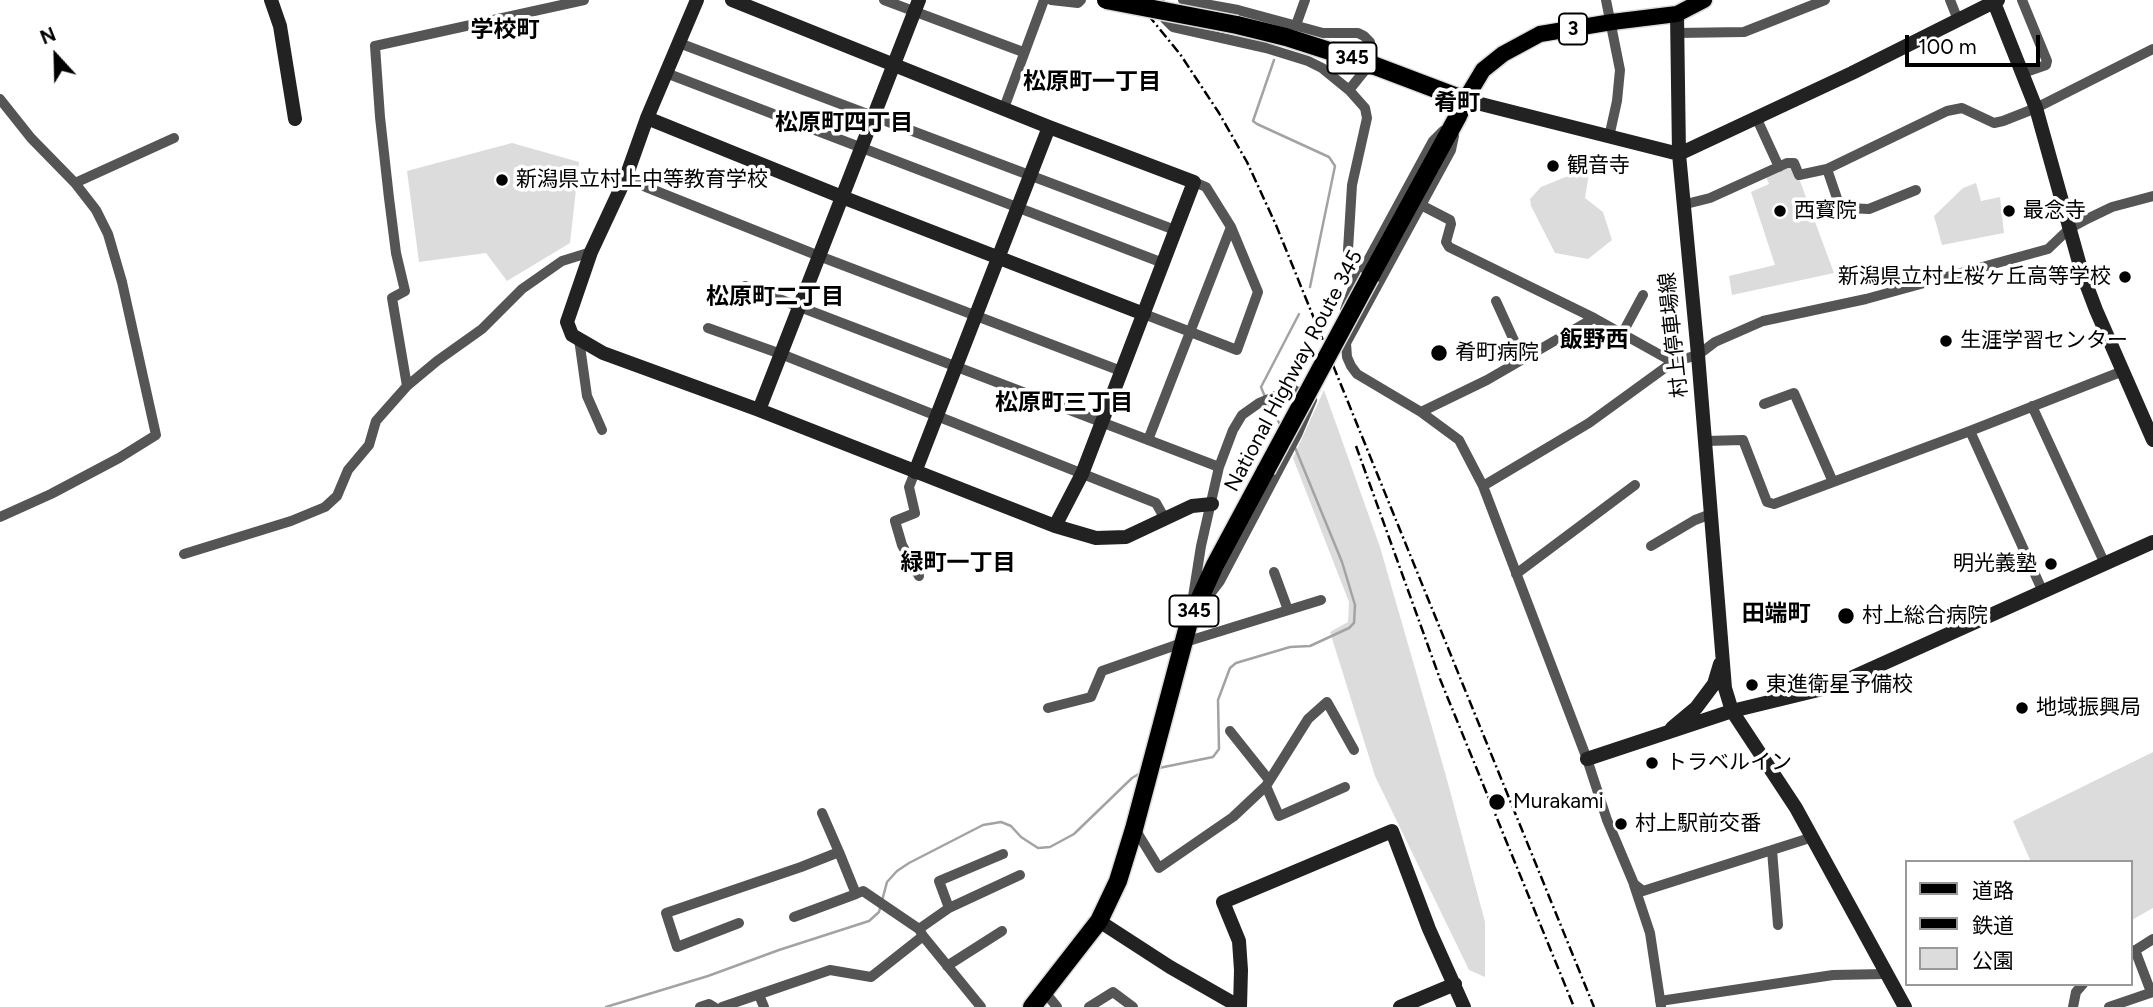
<!DOCTYPE html>
<meta charset="utf-8">
<style>
body{margin:0}
#map{position:relative;width:2153px;height:1007px;overflow:hidden;background:#fff;font-family:Figtree,"Noto Sans JP",sans-serif}
canvas{display:block}
.legend{position:absolute;left:1905px;top:860px;width:228px;height:126px;box-sizing:border-box;background:#fff;border:2px solid #999;margin:0;padding:9px 12px;list-style:none;font-size:21px;color:#000}
.legend li{display:flex;align-items:center;gap:14px;height:35px}
.legend b{width:35px;border:2px solid #999}
.north{position:absolute;left:21px;top:21px;width:70px;height:70px;-webkit-text-stroke:5px #fff;paint-order:stroke;rotate:338deg;font-size:19px;font-weight:700;line-height:28px;text-align:center;color:#000}
.north::after{content:'';display:block;margin:auto;width:24px;height:32px;background:#000;clip-path:polygon(50% 0,100% 100%,50% 72%,0 100%)}
.scale{position:absolute;left:1905px;top:35px;width:135px;height:32px;box-sizing:border-box;border:4px solid #000;border-top:0;padding-left:9px;font-size:21px;line-height:24px;white-space:nowrap;color:#000;-webkit-text-stroke:5px #fff;paint-order:stroke}
</style>
<div id="map">
<canvas width="2153" height="1007"></canvas>
<ul class="legend">
<li><b style="height:9px;background:#000"></b>道路</li>
<li><b style="height:9px;background:#000"></b>鉄道</li>
<li><b style="height:19px;background:#dcdcdc"></b>公園</li>
</ul>
<div class="north">N</div>
<div class="scale">100 m</div>
</div>
<script>
const g = document.querySelector('canvas').getContext('2d');
g.lineJoin = 'round';
function paint(path, color) {
  g.fillStyle = color;
  g.fill(path, 'evenodd');
}
function toPath(rows) {
  const path = new Path2D();
  for (const r of rows) {
    path.moveTo(r[0], r[1]);
    for (let i = 2; i < r.length; i += 2) path.lineTo(r[i], r[i + 1]);
  }
  return path;
}
function stroke(path, color, width, dash) {
  g.strokeStyle = color;
  g.lineWidth = width;
  g.lineCap = dash ? 'butt' : 'round';
  g.setLineDash(dash || []);
  g.stroke(path);
}
function label(font, color, halo, rows, align = 'center') {
  g.font = font + ' Figtree,"Noto Sans JP",sans-serif';
  g.lineWidth = 7;
  g.setLineDash([]);
  g.textBaseline = 'middle';
  g.strokeStyle = halo;
  g.fillStyle = color;
  for (const [text, x, y, turn = 0] of rows) {
    g.save();
    g.translate(x, y);
    g.rotate((+turn || 0) * Math.PI / 180);
    g.textAlign = isNaN(turn) ? turn : align;
    if (halo) g.strokeText(text, 0, 0);
    g.fillText(text, 0, 0);
    g.restore();
  }
}
const green = toPath([
 [512,143,579,162,570,243,507,281,486,253,419,262,407,171],
 [1574,157,1586,158,1590,167,1585,198,1603,212,1612,240,1588,259,1555,253,1531,206,1530,199,1541,187,1568,176,1570,163],
 [1792,166,1800,181,1834,273,1732,295,1729,276,1775,265,1751,192,1769,184,1766,177],
 [1976,183,1981,201,2000,197,2004,233,1942,245,1934,216,1963,188],
 [1324,390,1380,547,1446,776,1485,922,1485,977,1469,970,1375,776,1330,632,1348,622,1349,602,1293,458],
 [2153,752,2153,908,2130,921,2130,862,2031,862,2013,821]
]);
const stream = toPath([
 [1274,60,1253,121,1257,124,1329,157,1335,166,1310,287],
 [1265,397,1261,387,1299,314],
 [1268,403,1282,428],
 [1159,768,1213,757,1219,749,1218,700,1230,668,1236,663,1290,647,1310,646,1349,628,1354,623,1355,605,1342,562,1294,445],
 [606,1007,708,976,779,950,869,921,879,912,887,882,897,871,909,863,983,825,1001,822,1011,826,1021,837,1038,848,1050,847,1074,834,1132,778,1142,772]
]);
const street = toPath([
 [884,0,1023,52],
 [1051,0,1078,3,1081,0],
 [1159,0,1165,19,1173,27,1266,48,1308,61,1322,68,1349,90,1365,108,1367,118,1352,185,1348,250,1353,288],
 [1183,0,1238,10,1323,33,1358,33,1364,36,1370,42,1372,52,1370,64,1349,90],
 [1606,0,1620,70,1617,101,1609,137],
 [1950,0,1958,20],
 [2022,0,2047,61,2046,65,2023,73],
 [1296,25,1305,0],
 [1677,33,1744,32,1825,0],
 [679,43,1175,230],
 [666,73,1163,263],
 [0,99,31,138,75,183,96,210,108,234,122,282,156,435,119,458,51,494,0,517],
 [1004,108,1044,0],
 [1756,117,1779,167],
 [1827,169,1841,210,1847,208,1869,209,1916,190],
 [626,177,646,187,819,256,1121,371],
 [75,183,174,138],
 [1421,205,1450,220,1451,224,1446,242,1449,247,1594,318,1673,362],
 [1682,205,1710,198,1787,163,1794,163,1799,175,1827,169,1947,111,1962,108,1994,123,2003,121,2036,108,2153,49],
 [745,286,1219,467],
 [1496,301,1522,358],
 [1345,310,1353,288,1433,141,1443,131],
 [1144,314,1237,350,1258,292,1231,227,1206,187,1194,182],
 [708,328,781,354,1156,503,1165,519],
 [1345,329,1347,357,1351,366,1357,374,1421,412,1459,440,1483,486,1587,759,1607,820,1634,884,1643,891,1813,837],
 [1622,334,1643,295],
 [579,339,587,396,602,430],
 [1346,343,1451,150,1454,136],
 [407,386,392,298,405,291,396,253,389,198,380,117,375,46,584,0],
 [1292,389,1312,400,1297,435,1220,581,1189,622,1201,546,1219,467,1233,430,1242,415,1259,403,1292,389],
 [1764,404,1794,393,1833,482],
 [2032,406,2105,564],
 [1421,412,1487,380,1594,318],
 [1970,431,2043,592],
 [1148,440,1231,227],
 [1706,441,1743,440,1767,502,1774,504,1970,431,2123,371],
 [915,472,909,487,915,513,895,521,902,545,919,576],
 [1483,486,1589,423,1673,362,1698,355,1715,342,1763,321,1866,299,2048,249,2070,228,2085,220,2112,207,2153,196],
 [1651,546,1695,520,1711,514],
 [184,554,291,521,325,507,337,496,348,470,369,445,376,421,407,386,437,361,482,329,522,289,562,261,591,252],
 [1274,572,1288,610],
 [1516,574,1635,485],
 [1048,708,1091,697,1102,671,1182,643,1321,600],
 [1230,731,1269,780],
 [1266,786,1279,816,1345,787],
 [822,813,839,852],
 [1135,829,1159,868,1233,817,1266,786,1308,719,1327,702,1354,750],
 [1772,850,1778,925],
 [1634,885,1650,933,1661,1006],
 [949,908,939,881,1003,854],
 [794,917,856,894],
 [739,923,677,947,666,913,801,867,839,852,856,894,863,891,919,929,923,936],
 [919,929,949,908,1020,875],
 [2135,950,2151,992],
 [2131,953,2153,939],
 [947,966,1002,931],
 [1044,991,1057,1007],
 [759,995,764,1007],
 [1660,1001,1833,975,1885,974],
 [700,1007,709,1004,714,1007],
 [722,1007,830,970,871,977,923,936,981,1007],
 [1089,1007,1113,992,1133,1007],
 [2073,1007,2076,992,2083,984],
 [2109,1007,2153,992]
]);
const secondary = toPath([
 [271,0,280,26,295,119],
 [697,0,647,118,626,177,591,252,567,322,572,335,603,353,759,410,1055,526,1096,538,1126,537,1192,506,1212,504],
 [732,0,1049,127,1194,182,1082,474,1055,526],
 [1993,0,2036,108,2082,273,2096,310,2153,440],
 [1677,14,1679,154,1698,355,1725,688,1732,711,1796,808,1905,1007],
 [1465,100,1679,154],
 [647,118,842,197,1144,314],
 [1679,154,1852,73,1998,0],
 [759,410,919,0],
 [915,472,1049,127],
 [1672,728,1696,708,1714,684,1720,664],
 [1587,759,1732,711,1831,687,2153,542],
 [1099,921,1170,967,1240,1007],
 [1240,1007,1241,970,1239,941,1223,902,1392,831,1429,929,1464,1007],
 [1400,1007,1455,984]
]);
const primary = toPath([
 [1465,100,1483,70,1503,54,1540,34,1612,22,1677,14,1704,0]
]);
const highway = toPath([
 [1237,25,1286,37,1370,64,1465,100,1458,116,1370,277],
 [1032,1007,1099,921,1118,881,1134,829,1189,622,1215,565,1266,470]
]);
const rail = toPath([
 [1136,0,1180,54,1219,113,1247,162,1276,225,1594,1007],
 [1356,446,1440,679,1574,1007]
]);
const highwayBridge = toPath([
 [1106,0,1237,25],
 [1266,470,1370,277]
]);
const markers = [
 [1553,166,7,"#000"],
 [502,180,7,"#000"],
 [1780,211,7,"#000"],
 [2009,211,7,"#000"],
 [2125,277,7,"#000"],
 [1946,341,7,"#000"],
 [1439,353,9,"#000"],
 [2051,564,7,"#000"],
 [1846,616,9,"#000"],
 [1752,685,7,"#000"],
 [2022,708,7,"#000"],
 [1652,763,7,"#000"],
 [1497,802,9,"#000"],
 [1621,824,7,"#000"]
];
const shields = [
 [1573,29,28],
 [1352,58,49],
 [1194,611,49]
];
const shieldNames = [
 ["3",1573,29],
 ["345",1352,58],
 ["345",1194,611]
];
const poiNames = [
 ["観音寺",1567,166],
 ["新潟県立村上中等教育学校",516,180],
 ["西寳院",1794,211],
 ["最念寺",2023,211],
 ["新潟県立村上桜ヶ丘高等学校",2111,277,"right"],
 ["生涯学習センター",1960,341],
 ["肴町病院",1455,353],
 ["明光義塾",2037,564,"right"],
 ["村上総合病院",1862,616],
 ["東進衛星予備校",1766,685],
 ["地域振興局",2036,708],
 ["トラベルイン",1666,763],
 ["Murakami",1513,802],
 ["村上駅前交番",1635,824]
];
const streetNames = [
 ["村上停車場線",1674,335,-96],
 ["National Highway Route 345",1294,371,-62]
];
const neighbourhoodNames = [
 ["学校町",505,30],
 ["松原町一丁目",1092,82],
 ["肴町",1457,103],
 ["松原町四丁目",844,123],
 ["松原町二丁目",775,297],
 ["飯野西",1594,340],
 ["松原町三丁目",1064,403],
 ["緑町一丁目",958,563],
 ["田端町",1776,614]
];
paint(green, '#dcdcdc');
stroke(stream, '#a3a3a3', 2.5);
stroke(primary, '#dbdbdb', 19);
stroke(highway, '#dbdbdb', 21);
stroke(street, '#555', 10);
stroke(secondary, '#222', 14);
stroke(primary, '#000', 16);
stroke(highway, '#000', 18);
stroke(rail, '#000', 2.5, [10, 3.5, 2, 3.5]);
stroke(highwayBridge, '#dbdbdb', 21, []);
stroke(highwayBridge, '#000', 18);
for (const [x, y, r, color] of markers) {
  const dot = new Path2D();
  dot.arc(x, y, r, 0, 2 * Math.PI);
  g.fillStyle = color;
  g.fill(dot);
  stroke(dot, '#fff', 2.5);
}
for (const [x, y, w] of shields) {
  const box = new Path2D();
  box.roundRect(x - w / 2, y - 15.5, w, 31, 5);
  g.fillStyle = '#fff';
  g.fill(box);
  stroke(box, '#000', 2);
}
label('bold 19px', '#000', null, shieldNames);
label('21px', '#000', '#fff', poiNames, 'left');
label('21px', '#000', '#fff', streetNames);
label('bold 23px', '#000', '#fff', neighbourhoodNames);
</script>
